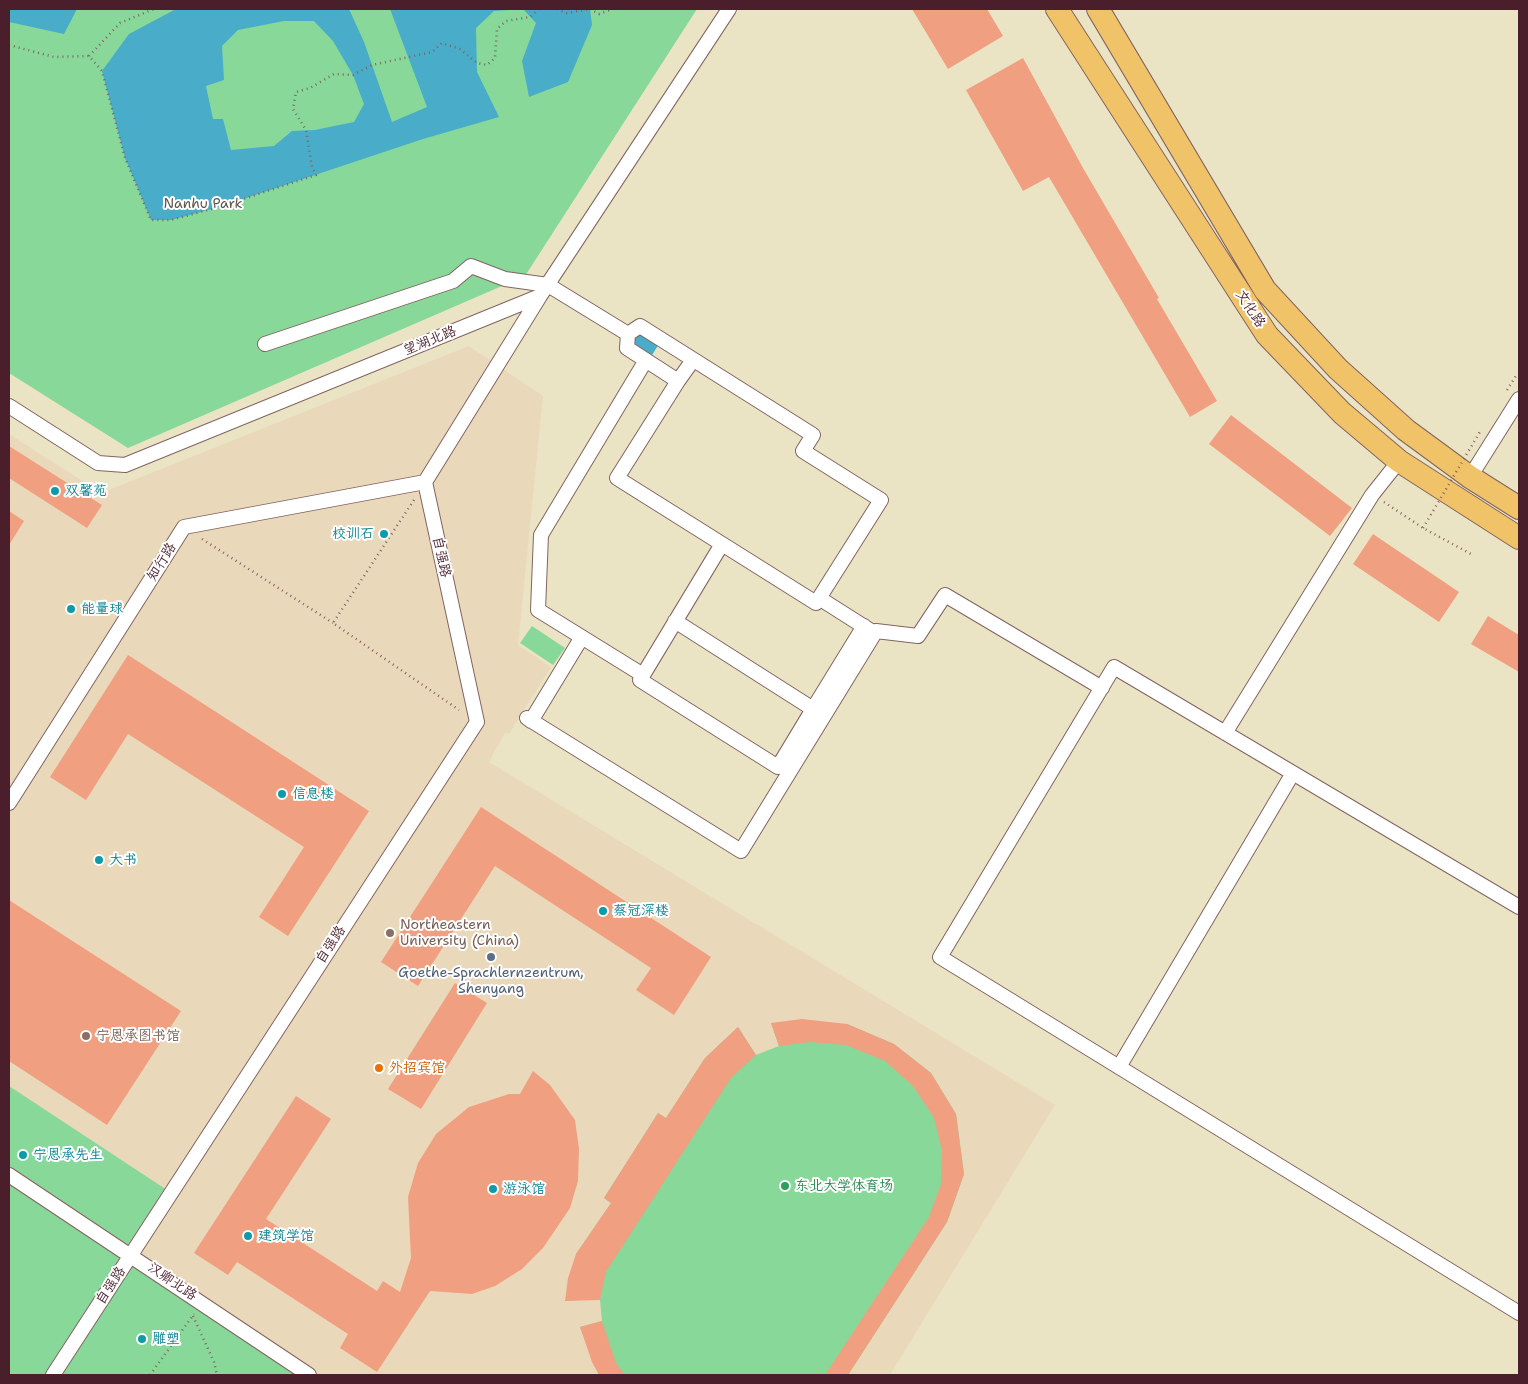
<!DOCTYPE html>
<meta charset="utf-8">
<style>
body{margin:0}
#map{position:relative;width:1528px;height:1384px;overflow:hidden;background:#ebe4c4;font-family:"Shantell Sans",sans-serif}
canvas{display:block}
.frame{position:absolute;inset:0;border:10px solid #4a1f2b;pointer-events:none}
</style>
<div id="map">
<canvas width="1528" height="1384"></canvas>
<div class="frame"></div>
</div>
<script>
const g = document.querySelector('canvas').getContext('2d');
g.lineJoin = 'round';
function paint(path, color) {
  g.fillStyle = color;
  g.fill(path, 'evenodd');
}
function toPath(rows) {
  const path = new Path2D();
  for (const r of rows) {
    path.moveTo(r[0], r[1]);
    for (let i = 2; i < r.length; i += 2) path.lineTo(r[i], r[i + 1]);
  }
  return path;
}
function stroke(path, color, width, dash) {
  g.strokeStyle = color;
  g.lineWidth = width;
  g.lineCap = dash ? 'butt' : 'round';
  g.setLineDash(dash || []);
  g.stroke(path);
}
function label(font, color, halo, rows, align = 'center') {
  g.font = font + ' "Shantell Sans","LXGW WenKai TC",sans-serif';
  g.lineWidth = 4;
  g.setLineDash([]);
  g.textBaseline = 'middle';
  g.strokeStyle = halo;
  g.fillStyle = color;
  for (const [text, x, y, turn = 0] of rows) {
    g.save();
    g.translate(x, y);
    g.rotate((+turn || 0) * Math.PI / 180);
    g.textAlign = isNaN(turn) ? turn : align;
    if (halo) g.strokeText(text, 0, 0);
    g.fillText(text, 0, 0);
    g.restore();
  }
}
const built = toPath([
 [469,346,543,396,518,645,551,667,509,734,505,733,489,762,1055,1105,890,1375,9,1375,9,434,101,493]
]);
const green = toPath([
 [9,9,697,9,525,276,128,448,9,373],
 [532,626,565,648,553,665,520,643],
 [771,1023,847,1024,894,1044,931,1073,956,1114,964,1174,947,1222,848,1375,599,1375,580,1327,602,1321,600,1300,576,1254,611,1203,604,1198,658,1113,666,1118,705,1058,738,1027,756,1055,779,1046],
 [9,1086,170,1192,132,1254,309,1375,9,1375]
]);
const water = toPath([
 [9,9,77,9,64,34,9,22],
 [176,9,349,9,364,42,392,122,427,107,390,9,590,9,592,25,568,82,529,97,522,61,536,23,523,9,494,11,476,28,477,72,499,117,423,139,219,207,171,220,151,220,125,158,102,71,129,34],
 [284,21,314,21,333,41,353,75,364,104,354,122,315,130,292,131,274,146,231,150,223,119,213,119,206,86,224,80,222,46,238,30],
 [638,332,659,344,652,355,647,356,633,348,632,342]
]);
const building = toPath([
 [912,9,987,9,1003,36,948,69],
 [1023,58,1083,168,1159,298,1157,299,1217,401,1190,417,1049,177,1023,191,966,90],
 [1231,415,1352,508,1330,536,1209,444],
 [9,446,102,505,87,528,9,478],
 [9,511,24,521,9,545],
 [1373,534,1459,592,1439,622,1353,564],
 [1488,616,1519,635,1519,672,1471,644],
 [128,655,369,811,288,936,259,917,304,847,128,734,86,800,50,777],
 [481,807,711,957,674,1015,636,990,651,968,495,866,418,986,381,962],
 [9,900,181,1011,107,1125,9,1061],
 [455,983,487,1003,421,1109,388,1089],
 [802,1019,847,1024,894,1044,931,1073,956,1114,964,1174,947,1222,848,1375,825,1375,929,1217,941,1184,942,1151,934,1118,913,1086,885,1061,846,1045,810,1042,779,1046,771,1023],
 [738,1027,756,1055,731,1078,606,1272,600,1300,565,1301,568,1278,576,1254,611,1203,604,1198,658,1113,666,1118,705,1058],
 [533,1071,550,1085,575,1120,579,1149,578,1181,570,1208,543,1248,522,1269,495,1286,472,1294,430,1291,377,1372,340,1348,348,1334,237,1262,228,1275,194,1253,296,1096,331,1119,266,1219,377,1291,383,1281,400,1292,411,1258,408,1197,418,1163,436,1134,469,1107,509,1094,520,1094],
 [602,1321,616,1363,625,1375,599,1375,592,1362,580,1327]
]);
const path = toPath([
 [557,9,567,13,590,9],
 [590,9,599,14,613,9],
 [9,45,54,57,89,56,102,71,125,158,151,220,171,220,219,207,316,175,312,167,306,130,293,109,296,92,310,88,334,74,353,75,372,65,432,52,442,43,460,49,477,63,487,65,495,58,497,29,506,21,530,17,539,9],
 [89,56,120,23,154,9],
 [1507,390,1516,376],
 [414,500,333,623,459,710],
 [1384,502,1423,528,1471,554],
 [202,539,333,623],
 [193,1316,214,1362,217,1375],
 [150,1375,194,1314]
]);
const minor = toPath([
 [265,344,453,281,471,266,505,279,548,285,628,334,627,348,678,381,617,478,816,603,881,500,803,451,813,435,640,326,628,334],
 [678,381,693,360],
 [9,406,98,463,125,465,540,296,729,9],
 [1470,477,1519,399],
 [425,482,540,296],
 [722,544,640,680,778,767,813,709],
 [819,598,871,631],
 [675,621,813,709,864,626],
 [643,675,538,610,541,535,646,360],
 [527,718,741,851,876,631,918,636,945,595,1102,688],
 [531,721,582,637],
 [1225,733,1372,495,1399,461],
 [9,803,184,527,425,482],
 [1519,907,1114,667,940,957,1519,1313],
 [1119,1067,1293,773],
 [9,1175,309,1375],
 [53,1375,477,722,425,482]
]);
const primary = toPath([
 [1057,9,1267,335,1342,413,1399,461,1519,538],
 [1098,9,1265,290,1338,369,1406,430,1470,477,1519,508]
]);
const pathBridge = toPath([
 [1423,528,1481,430]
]);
const markers = [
 [55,491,5,"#0f9aa8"],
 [384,534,5,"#0f9aa8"],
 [71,609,5,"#0f9aa8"],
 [282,794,5,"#0f9aa8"],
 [99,860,5,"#0f9aa8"],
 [603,911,5,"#0f9aa8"],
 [390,933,5,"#8d6e63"],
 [491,957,5,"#5c6f8a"],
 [86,1036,5,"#8d6e63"],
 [379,1068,5,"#e8710a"],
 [23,1155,5,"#0f9aa8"],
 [785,1186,5,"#2e9e5b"],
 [493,1189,5,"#0f9aa8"],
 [248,1236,5,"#0f9aa8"],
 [142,1339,5,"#0f9aa8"]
];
const parkNames = [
 ["Nanhu Park",203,204]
];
const streetNames = [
 ["文化路",1250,309,57],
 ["望湖北路",430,341,-22],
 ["自强路",441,557,78],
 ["知行路",162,562,-58],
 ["自强路",331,945,-57],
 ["汉卿北路",172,1282,34],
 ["自强路",111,1286,-57]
];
const cultureNames = [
 ["双馨苑",65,491],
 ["校训石",374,534,"right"],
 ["能量球",81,609],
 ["信息楼",292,794],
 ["大书",109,860],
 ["蔡冠深楼",613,911],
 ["宁恩承先生",33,1155],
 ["游泳馆",503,1189],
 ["建筑学馆",258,1236],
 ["雕塑",152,1339]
];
const educationNames = [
 ["Northeastern",400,925],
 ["University (China)",400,941],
 ["宁恩承图书馆",96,1036]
];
const serviceNames = [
 ["Goethe-Sprachlernzentrum,",491,973],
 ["Shenyang",491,989]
];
const foodNames = [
 ["外招宾馆",389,1068]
];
const leisureNames = [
 ["东北大学体育场",795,1186]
];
paint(built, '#ead8ba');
paint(green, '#87d899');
paint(water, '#49acc8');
paint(building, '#f0a080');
stroke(minor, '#826461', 16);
stroke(primary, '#826461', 24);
stroke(path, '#826461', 2.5, [1, 4]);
stroke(minor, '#fff', 14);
stroke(primary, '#f1c369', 22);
stroke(pathBridge, '#826461', 2.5, [1, 4]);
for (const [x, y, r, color] of markers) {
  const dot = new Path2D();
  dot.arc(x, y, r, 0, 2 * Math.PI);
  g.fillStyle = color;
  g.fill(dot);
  stroke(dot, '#fff', 2);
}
label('14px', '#5c564c', '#fff', parkNames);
label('14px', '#4a1f2b', '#fff', streetNames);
label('14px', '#0d838f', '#fff', cultureNames, 'left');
label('14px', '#785e54', '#fff', educationNames, 'left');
label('14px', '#4e5e75', '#fff', serviceNames);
label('14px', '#c56008', '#fff', foodNames, 'left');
label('14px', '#27864d', '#fff', leisureNames, 'left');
</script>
